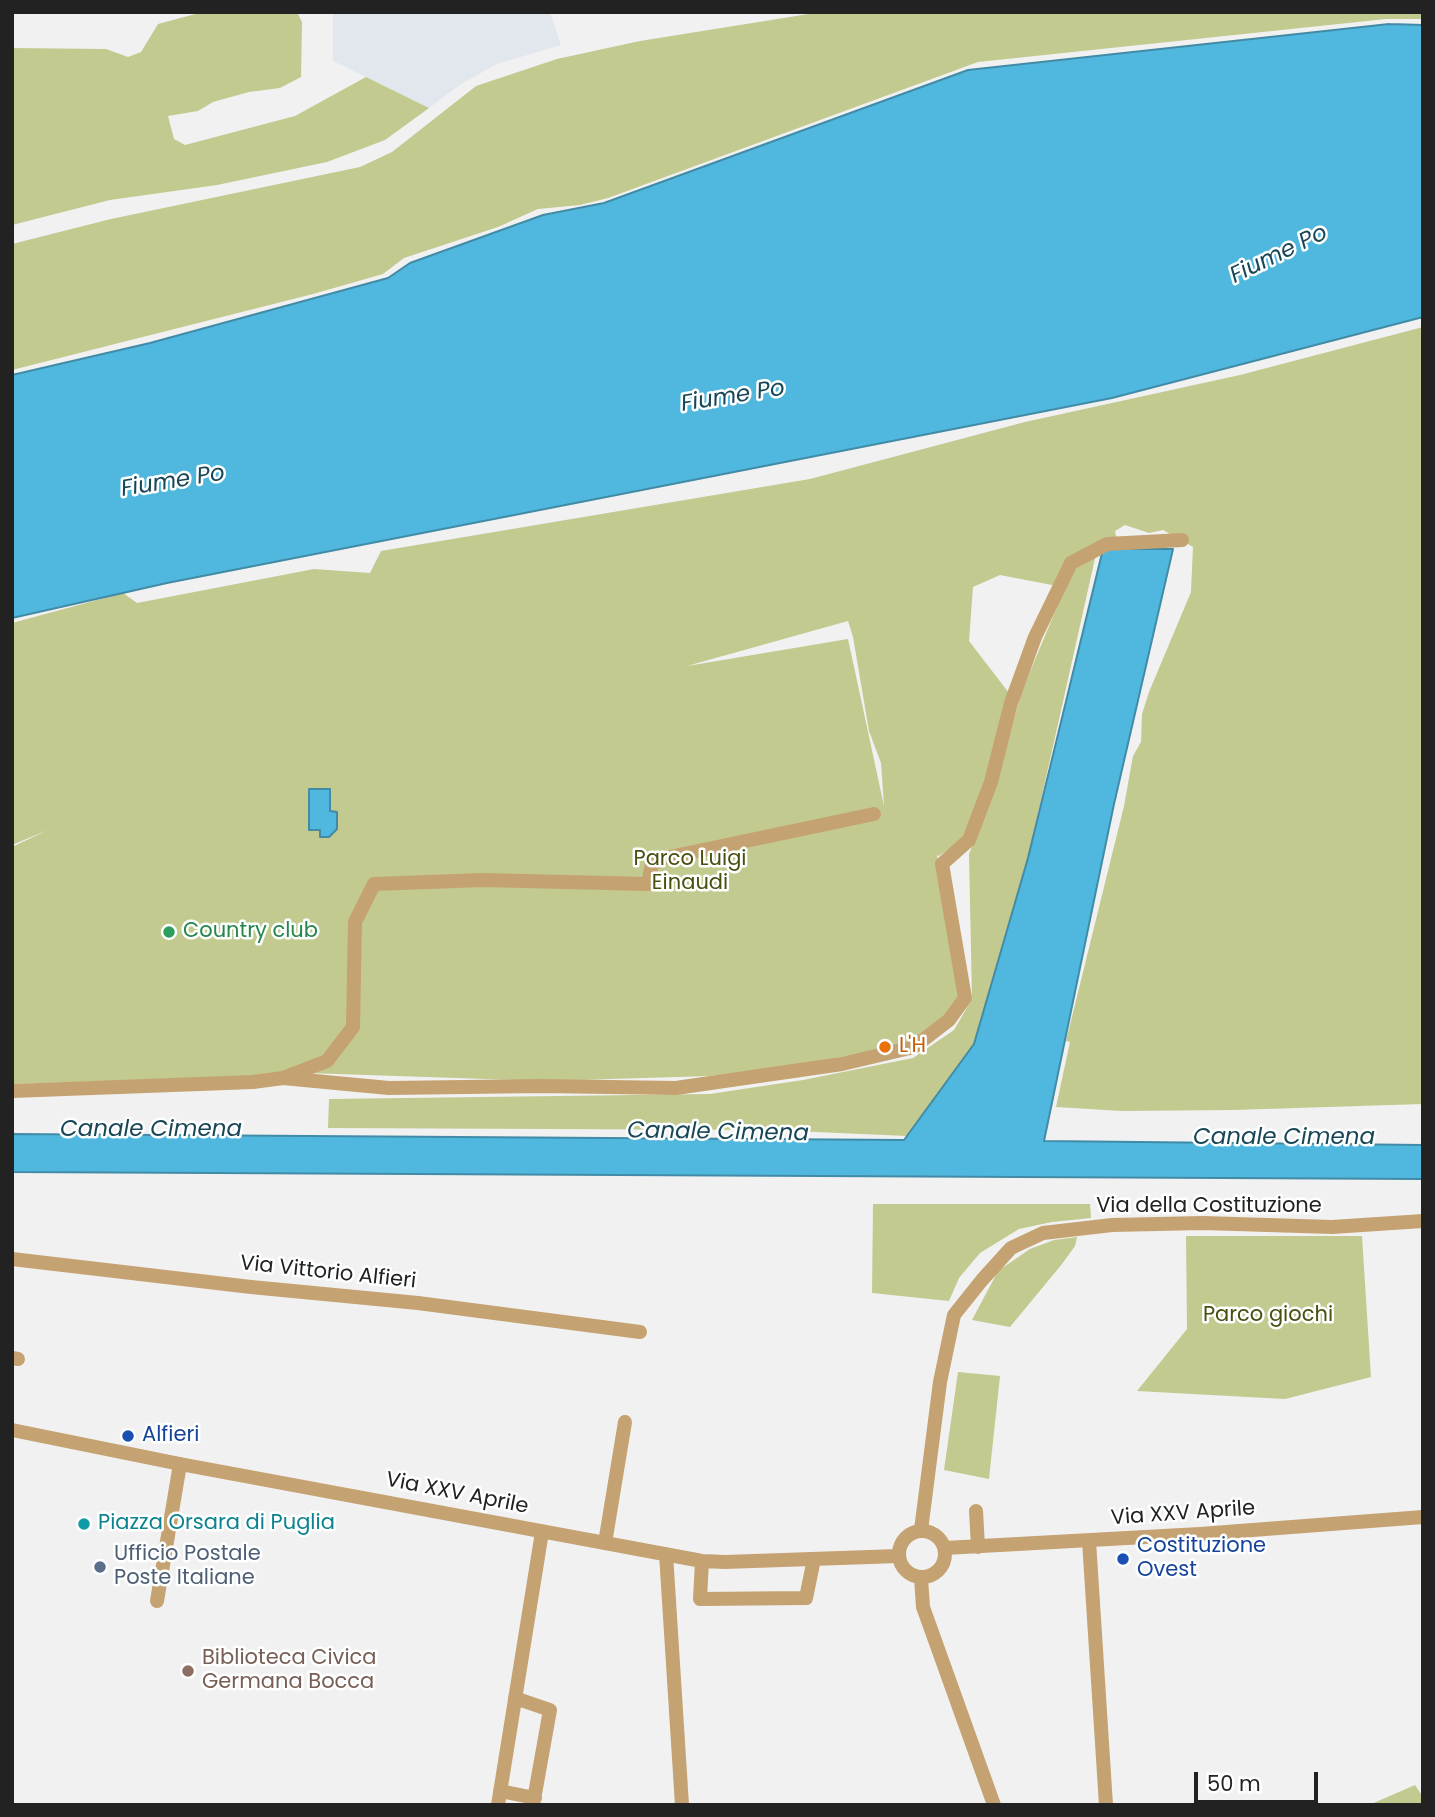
<!DOCTYPE html>
<style>
body{margin:0}
#map{position:relative;width:1435px;height:1817px;overflow:hidden;background:#f1f1f2;font-family:Poppins,sans-serif}
canvas{display:block}
.frame{position:absolute;inset:0;border:14px solid #222;pointer-events:none}
.scale{position:absolute;left:1194px;top:1772px;width:124px;height:32px;box-sizing:border-box;border:4px solid #222;border-top:0;padding-left:9px;font-size:21px;line-height:24px;white-space:nowrap;color:#222;-webkit-text-stroke:5px #feffff;paint-order:stroke}
</style>
<div id="map">
<canvas width="1435" height="1817"></canvas>
<div class="frame"></div>
<div class="scale">50 m</div>
</div>
<script>
const g = document.querySelector('canvas').getContext('2d');
g.lineJoin = 'round';
function paint(path, color) {
  g.fillStyle = color;
  g.fill(path, 'evenodd');
}
function toPath(rows) {
  const path = new Path2D();
  for (const r of rows) {
    if (r.length === 3) {
      path.moveTo(r[0] + r[2], r[1]);
      path.arc(r[0], r[1], r[2], 0, 2 * Math.PI);
      continue;
    }
    path.moveTo(r[0], r[1]);
    for (let i = 2; i < r.length; i += 2) path.lineTo(r[i], r[i + 1]);
  }
  return path;
}
function stroke(path, color, width, dash) {
  g.strokeStyle = color;
  g.lineWidth = width;
  g.lineCap = dash ? 'butt' : 'round';
  g.setLineDash(dash || []);
  g.stroke(path);
}
function label(font, color, halo, rows, align = 'center') {
  g.font = font + ' Poppins,sans-serif';
  g.lineWidth = 5;
  g.setLineDash([]);
  g.textBaseline = 'middle';
  g.strokeStyle = halo;
  g.fillStyle = color;
  for (const [text, x, y, turn = 0] of rows) {
    g.save();
    g.translate(x, y);
    g.rotate((+turn || 0) * Math.PI / 180);
    g.textAlign = isNaN(turn) ? turn : align;
    if (halo) g.strokeText(text, 0, 0);
    g.fillText(text, 0, 0);
    g.restore();
  }
}
const built = toPath([
 [333,12,550,12,561,45,497,64,461,84,429,108,333,61]
]);
const green = toPath([
 [203,12,297,12,302,22,301,77,280,88,249,92,213,102,198,111,168,116,174,139,185,145,295,116,366,77,429,108,385,140,327,162,217,185,110,200,12,225,12,48,106,49,128,57,141,52,158,24],
 [821,12,1423,12,1423,19,1386,19,978,62,608,198,580,205,538,209,498,227,404,258,383,274,313,294,12,370,12,244,111,219,360,167,392,152,476,86,557,59,640,41],
 [1423,327,1423,1104,1233,1110,1122,1111,1056,1107,1070,1042,1066,1041,1124,806,1133,756,1141,742,1142,714,1149,692,1191,592,1193,547,1163,530,1149,533,1125,525,1115,531,1119,550,1096,554,1028,858,974,1044,907,1136,770,1130,328,1128,329,1099,710,1094,803,1080,913,1058,954,1030,972,999,969,854,995,787,1022,691,1072,571,1052,585,1000,575,973,587,969,641,1009,693,986,781,966,837,939,856,937,855,961,996,935,1027,898,1047,802,1064,710,1076,546,1081,277,1072,244,1077,12,1084,12,847,48,830,12,845,12,623,123,593,137,603,314,569,370,573,381,551,810,479,1025,422,1240,375],
 [848,621,853,637,869,731,881,763,884,806,848,639,687,666],
 [873,1204,1090,1204,1091,1218,1052,1222,1019,1229,980,1253,959,1278,949,1301,872,1293],
 [1186,1236,1362,1236,1371,1377,1285,1399,1137,1391,1187,1329],
 [1077,1237,1075,1246,1062,1264,1010,1327,972,1320,998,1271,1030,1249,1054,1240],
 [958,1372,1000,1376,989,1479,944,1470],
 [1415,1785,1423,1797,1423,1805,1369,1805]
]);
const water = toPath([
 [1389,24,1423,25,1423,317,1112,398,167,583,12,618,12,375,150,343,388,278,410,263,543,215,604,203,968,70,1389,24],
 [1103,549,1173,549,1114,804,1044,1141,1423,1145,1423,1179,12,1172,12,1134,904,1140,974,1044,1028,858,1103,549],
 [309,789,330,789,330,811,337,812,337,829,329,837,320,837,320,830,309,830,309,789]
]);
const street = toPath([
 [283,1078,389,1088,541,1086,676,1088,842,1064,914,1047,949,1020,965,998,942,864,969,840,991,782,1011,703,1035,637,1071,563,1107,544,1182,540],
 [12,1091,253,1082,283,1078,327,1061,353,1027,355,922,374,884,483,880,648,884,652,864,665,858,874,814],
 [12,1259,251,1287,418,1303,640,1332],
 [12,1358,18,1359],
 [12,1430,180,1464,702,1561,725,1562,898,1556],
 [976,1511,978,1547],
 [921,1530,940,1382,954,1315,982,1280,1011,1248,1043,1233,1112,1225,1203,1223,1332,1227,1423,1221],
 [922,1554,23],
 [1089,1541,1106,1805],
 [605,1543,625,1422],
 [945,1548,1200,1534,1423,1517],
 [666,1554,682,1805],
 [702,1561,700,1599,806,1598,814,1559],
 [921,1578,923,1607,994,1805],
 [157,1601,180,1464],
 [515,1698,550,1710,533,1805],
 [500,1791,535,1798],
 [498,1805,542,1532]
]);
const markers = [
 [169,932,7,"#2e9e5b"],
 [885,1047,7,"#e8710a"],
 [128,1436,7,"#1a4fb4"],
 [84,1524,7,"#0f9aa8"],
 [1123,1559,7,"#1a4fb4"],
 [100,1567,7,"#5c6f8a"],
 [188,1671,7,"#8d6e63"]
];
const parkNames = [
 ["Parco Luigi",690,860],
 ["Einaudi",690,884],
 ["Parco giochi",1268,1316]
];
const leisureNames = [
 ["Country club",183,932]
];
const foodNames = [
 ["L'H",899,1047]
];
const streetNames = [
 ["Via della Costituzione",1209,1207],
 ["Via Vittorio Alfieri",328,1273,6],
 ["Via XXV Aprile",457,1494,11],
 ["Via XXV Aprile",1183,1514,-4]
];
const transitNames = [
 ["Alfieri",142,1436],
 ["Costituzione",1137,1547],
 ["Ovest",1137,1571]
];
const cultureNames = [
 ["Piazza Orsara di Puglia",98,1524]
];
const serviceNames = [
 ["Ufficio Postale",114,1555],
 ["Poste Italiane",114,1579]
];
const educationNames = [
 ["Biblioteca Civica",202,1659],
 ["Germana Bocca",202,1683]
];
const waterNames = [
 ["Fiume Po",1279,255,-26],
 ["Fiume Po",733,397,-9],
 ["Fiume Po",173,482,-9],
 ["Canale Cimena",151,1130],
 ["Canale Cimena",718,1133,1],
 ["Canale Cimena",1284,1138]
];
paint(built, '#e2e7ee');
paint(green, '#c2ca8f');
paint(water, '#50b8de');
stroke(water, '#428ba6', 2);
stroke(street, '#c5a271', 14);
for (const [x, y, r, color] of markers) {
  const dot = new Path2D();
  dot.arc(x, y, r, 0, 2 * Math.PI);
  g.fillStyle = color;
  g.fill(dot);
  stroke(dot, '#feffff', 2.5);
}
label('21px', '#4a4f0f', '#feffff', parkNames);
label('21px', '#27864d', '#feffff', leisureNames, 'left');
label('21px', '#c56008', '#feffff', foodNames, 'left');
label('21px', '#222', '#feffff', streetNames);
label('21px', '#164399', '#feffff', transitNames, 'left');
label('21px', '#0d838f', '#feffff', cultureNames, 'left');
label('21px', '#4e5e75', '#feffff', serviceNames, 'left');
label('21px', '#785e54', '#feffff', educationNames, 'left');
label('italic 23px', '#194657', '#feffff', waterNames);
</script>
